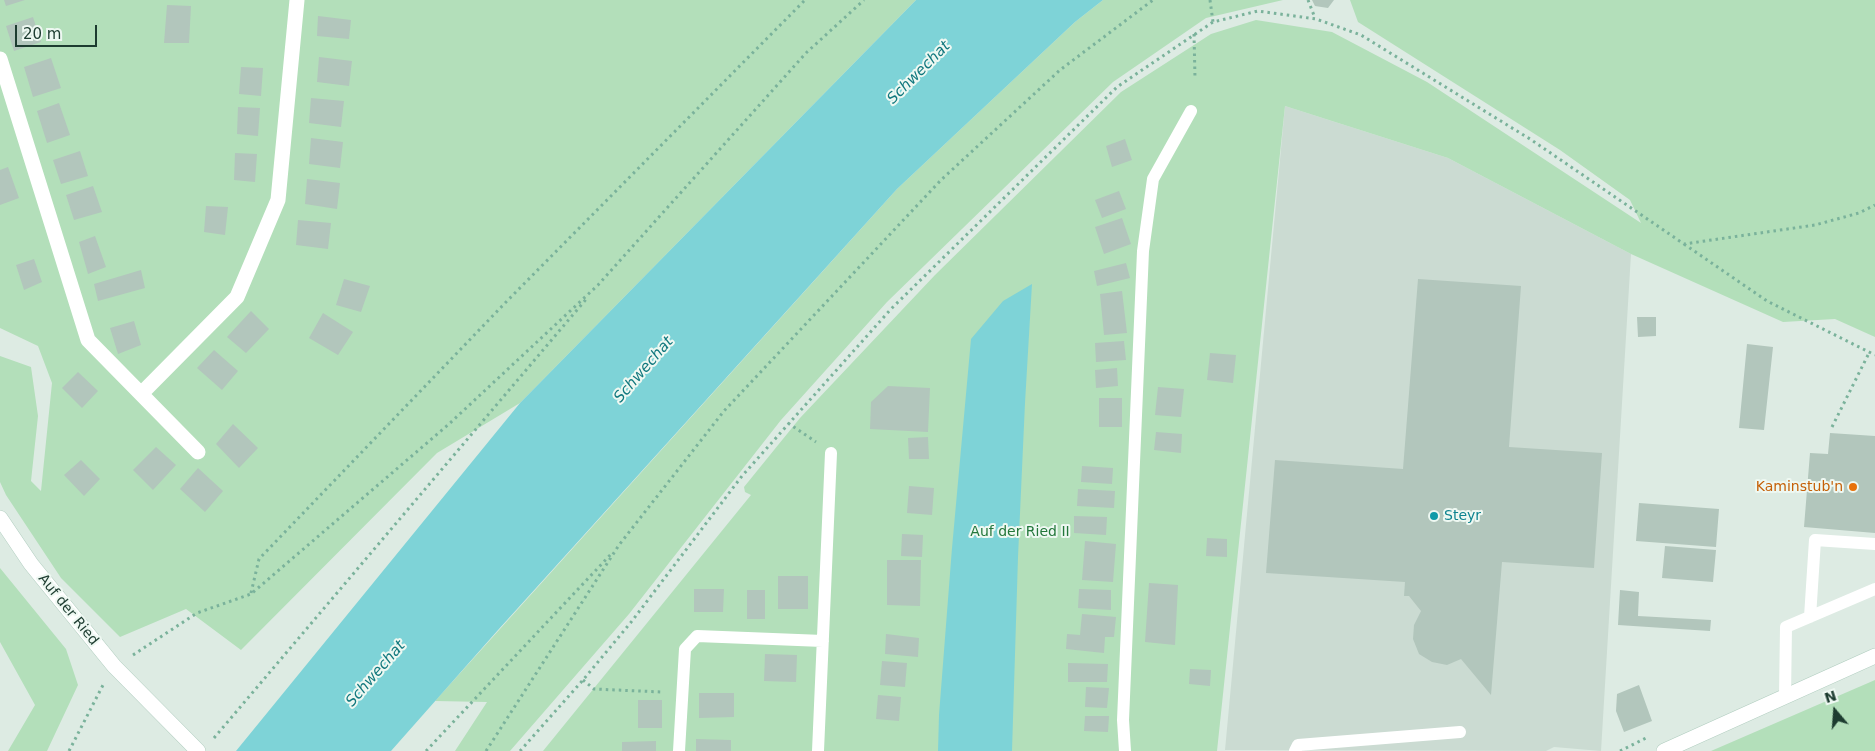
<!DOCTYPE html>
<style>
body{margin:0}
#map{position:relative;width:1875px;height:751px;overflow:hidden;background:#ddebe3;font-family:"DejaVu Sans",sans-serif}
canvas{display:block}
.north{position:absolute;left:1810px;top:686px;width:50px;height:50px;-webkit-text-stroke:4px #eef8f2;paint-order:stroke;rotate:342deg;font-size:14px;font-weight:700;line-height:20px;text-align:center;color:#1d3c30}
.north::after{content:'';display:block;margin:auto;width:18px;height:22px;background:#1d3c30;clip-path:polygon(50% 0,100% 100%,50% 72%,0 100%)}
.scale{position:absolute;left:15px;top:25px;width:82px;height:22px;box-sizing:border-box;border:2px solid #1d3c30;border-top:0;padding-left:6px;font-size:15px;line-height:18px;white-space:nowrap;color:#1d3c30;-webkit-text-stroke:4px #eef8f2;paint-order:stroke}
</style>
<div id="map">
<canvas width="1875" height="751"></canvas>
<div class="north">N</div>
<div class="scale">20 m</div>
</div>
<script>
const g = document.querySelector('canvas').getContext('2d');
g.lineJoin = 'round';
function paint(path, color) {
  g.fillStyle = color;
  g.fill(path, 'evenodd');
}
function toPath(rows) {
  const path = new Path2D();
  for (const r of rows) {
    path.moveTo(r[0], r[1]);
    for (let i = 2; i < r.length; i += 2) path.lineTo(r[i], r[i + 1]);
  }
  return path;
}
function stroke(path, color, width, dash) {
  g.strokeStyle = color;
  g.lineWidth = width;
  g.lineCap = dash ? 'butt' : 'round';
  g.setLineDash(dash || []);
  g.stroke(path);
}
function label(font, color, halo, rows, align = 'center') {
  g.font = font + ' "DejaVu Sans",sans-serif';
  g.lineWidth = 4;
  g.setLineDash([]);
  g.textBaseline = 'middle';
  g.strokeStyle = halo;
  g.fillStyle = color;
  for (const [text, x, y, turn = 0] of rows) {
    g.save();
    g.translate(x, y);
    g.rotate((+turn || 0) * Math.PI / 180);
    g.textAlign = isNaN(turn) ? turn : align;
    if (halo) g.strokeText(text, 0, 0);
    g.fillText(text, 0, 0);
    g.restore();
  }
}
const built = toPath([
 [1285,106,1448,158,1631,254,1601,751,1554,747,1546,751,1225,750]
]);
const green = toPath([
 [0,0,916,0,520,403,437,453,241,650,186,609,120,637,61,578,6,495,0,482,0,356,31,367,38,416,31,481,41,491,52,383,38,346,0,328],
 [1103,0,1283,0,1206,18,1113,82,887,302,781,420,629,614,510,751,455,751,487,702,435,701,897,189,1075,22],
 [1350,0,1875,0,1875,337,1835,319,1783,322,1631,254,1448,158,1285,106,1217,751,543,751,751,495,745,492,744,487,800,418,935,275,1121,92,1211,34,1256,20,1332,32,1427,82,1641,223,1630,200,1560,150,1358,22],
 [0,568,66,649,78,685,47,751,8,751,35,705,0,642],
 [1875,680,1875,751,1711,751]
]);
const water = toPath([
 [916,0,1103,0,1075,22,897,189,498,630,391,751,236,751,520,403],
 [1032,284,1025,403,1018,557,1012,751,938,751,939,715,952,548,971,339,1003,301]
]);
const building = toPath([
 [4,0,25,0,6,6],
 [1312,0,1334,0,1328,8,1315,6],
 [167,5,191,6,189,43,164,43],
 [318,16,351,20,349,39,317,36],
 [33,17,41,42,14,51,6,26],
 [319,57,352,61,349,86,317,82],
 [51,58,61,88,33,97,24,67],
 [241,67,263,68,261,96,239,94],
 [311,98,344,101,341,127,309,123],
 [59,103,70,135,47,143,37,111],
 [238,107,260,108,258,136,237,134],
 [311,138,343,142,340,168,309,164],
 [1125,139,1132,160,1112,167,1106,146],
 [80,151,88,176,61,184,53,160],
 [235,153,257,154,255,182,234,180],
 [8,167,19,198,0,205,0,170],
 [307,179,340,183,337,209,305,204],
 [93,186,102,212,74,220,66,195],
 [1119,191,1126,209,1102,218,1095,200],
 [206,206,228,207,225,235,204,232],
 [1122,218,1131,244,1104,254,1095,227],
 [298,220,331,223,328,249,296,245],
 [95,236,106,267,88,274,79,242],
 [34,259,42,282,24,290,16,265],
 [1126,263,1130,278,1097,286,1094,271],
 [141,270,145,288,98,301,94,284],
 [344,279,370,286,361,312,336,305],
 [1418,279,1521,286,1509,447,1602,453,1594,568,1502,562,1491,695,1461,659,1447,665,1432,662,1419,654,1413,639,1414,625,1421,611,1409,596,1404,596,1405,582,1266,573,1275,460,1403,469],
 [1122,291,1127,333,1104,335,1100,294],
 [251,311,269,329,246,353,227,337],
 [323,313,353,332,338,355,309,338],
 [1637,317,1656,317,1656,336,1638,337],
 [134,321,141,345,118,354,110,328],
 [1124,341,1126,360,1096,362,1095,343],
 [1747,344,1773,347,1764,430,1739,428],
 [214,350,238,371,222,390,197,368],
 [1210,353,1236,355,1233,383,1207,380],
 [1117,368,1118,386,1096,388,1095,370],
 [78,372,98,391,82,408,62,388],
 [888,386,930,388,928,432,870,429,871,402],
 [1158,387,1184,389,1181,417,1155,415],
 [1099,398,1122,398,1122,427,1099,427],
 [233,424,258,448,239,468,216,444],
 [1156,432,1182,434,1181,453,1154,450],
 [1830,433,1875,436,1875,533,1804,527,1810,453,1828,454],
 [928,437,929,459,909,459,908,438],
 [156,447,176,465,153,490,133,470],
 [81,460,100,479,84,496,64,475],
 [1082,466,1113,468,1112,484,1081,482],
 [198,468,223,491,205,512,180,489],
 [909,486,934,488,932,515,907,513],
 [1078,489,1115,491,1114,508,1077,506],
 [1639,503,1719,509,1716,547,1636,541],
 [1074,516,1107,517,1106,535,1074,533],
 [902,534,923,535,922,557,901,556],
 [1207,538,1227,539,1227,557,1206,556],
 [1085,541,1116,544,1113,582,1082,580],
 [1665,546,1716,550,1713,582,1662,578],
 [887,560,921,560,920,606,887,605],
 [778,576,808,576,808,609,778,609],
 [1149,583,1178,585,1175,645,1145,642],
 [694,589,724,589,723,612,694,612],
 [1079,589,1111,590,1111,610,1078,608],
 [747,590,765,590,765,619,747,619],
 [1620,590,1639,592,1638,616,1711,620,1710,631,1618,625],
 [1082,614,1116,617,1114,637,1105,637,1104,653,1066,649,1067,634,1080,635],
 [886,634,919,638,918,657,885,654],
 [765,654,797,655,796,682,764,681],
 [882,661,907,663,905,687,880,685],
 [1068,663,1108,664,1107,682,1068,682],
 [1190,669,1211,670,1210,686,1189,684],
 [1639,685,1652,721,1624,732,1616,711,1617,694],
 [1086,687,1109,688,1107,708,1085,707],
 [699,693,734,693,734,717,699,718],
 [878,695,901,697,899,721,876,719],
 [638,700,662,700,662,728,638,728],
 [1085,716,1109,716,1108,732,1084,731],
 [696,739,731,740,731,751,696,751],
 [656,741,656,751,622,751,622,742]
]);
const path = toPath([
 [1210,0,1213,22],
 [1308,0,1315,18],
 [1194,34,1195,78],
 [1684,244,1767,301,1875,355],
 [788,423,816,442],
 [1832,427,1869,353],
 [251,593,259,559,507,301,805,0],
 [133,655,197,613,251,594,449,424,598,285,806,53,864,0],
 [583,680,594,689,662,692],
 [214,738,588,297],
 [69,751,103,685],
 [426,751,612,553],
 [486,751,619,545,724,411,941,180,1060,70,1153,0],
 [520,751,583,680,632,621,742,476,891,309,1117,87,1213,22,1258,11,1316,19,1361,35,1530,139,1684,244,1815,225,1859,213,1875,205],
 [1620,751,1646,738]
]);
const service = toPath([
 [1810,617,1815,540,1875,544],
 [1785,696,1786,627,1875,589],
 [679,751,685,649,697,636,823,641],
 [818,751,831,453],
 [1125,751,1123,720,1143,251,1153,179,1191,111],
 [1295,751,1298,745,1460,732]
]);
const minor = toPath([
 [0,59,88,340,198,452],
 [141,394,237,297,278,200,297,0]
]);
const secondary = toPath([
 [0,518,31,564,114,666,198,751],
 [1664,751,1875,656]
]);
const markers = [
 [1853,487,5,"#e8710a"],
 [1434,516,5,"#0f9aa8"]
];
const foodNames = [
 ["Kaminstub'n",1843,487]
];
const cultureNames = [
 ["Steyr",1444,516]
];
const parkNames = [
 ["Auf der Ried II",1020,532]
];
const streetNames = [
 ["Auf der Ried",68,610,51]
];
const waterNames = [
 ["Schwechat",919,73,-45],
 ["Schwechat",644,370,-49],
 ["Schwechat",376,674,-49]
];
paint(built, '#cbdbd2');
paint(green, '#b3dfba');
paint(water, '#7ed3d7');
paint(building, '#b2c6bc');
stroke(secondary, '#afccbe', 16);
stroke(path, '#7ab29b', 3, [2.5, 4]);
stroke(service, '#fff', 12);
stroke(minor, '#fff', 15);
stroke(secondary, '#fff', 15);
for (const [x, y, r, color] of markers) {
  const dot = new Path2D();
  dot.arc(x, y, r, 0, 2 * Math.PI);
  g.fillStyle = color;
  g.fill(dot);
  stroke(dot, '#eef8f2', 2);
}
label('14px', '#c56008', '#eef8f2', foodNames, 'right');
label('14px', '#0d838f', '#eef8f2', cultureNames, 'left');
label('14px', '#23773b', '#eef8f2', parkNames);
label('14px', '#1d3c30', '#eef8f2', streetNames);
label('italic 15px', '#11787e', '#eef8f2', waterNames);
</script>
